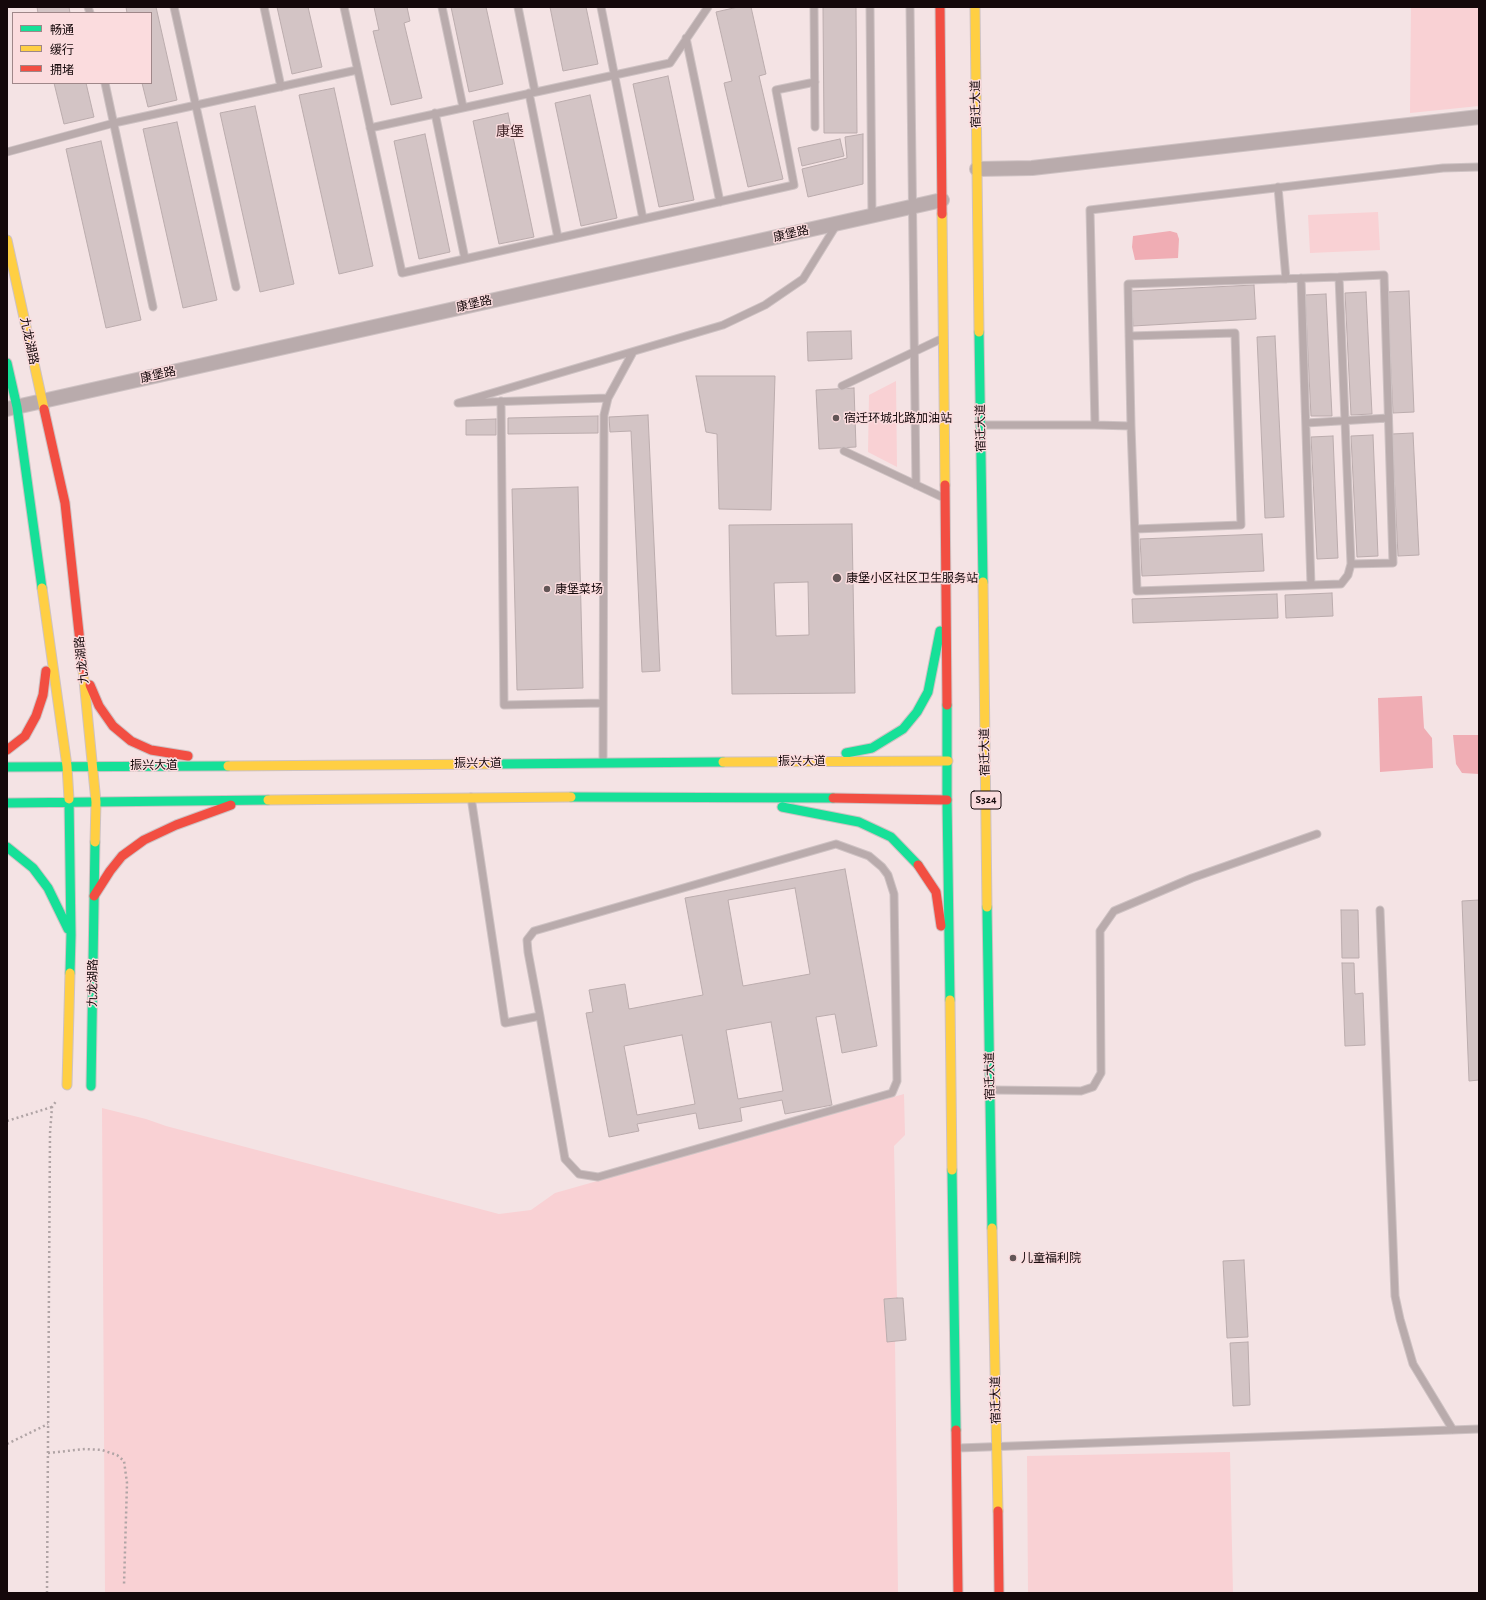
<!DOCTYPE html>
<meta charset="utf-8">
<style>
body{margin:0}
#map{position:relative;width:1486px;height:1600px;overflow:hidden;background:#f4e3e4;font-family:"Alegreya Sans","Noto Sans SC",sans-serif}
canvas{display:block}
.frame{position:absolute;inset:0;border:8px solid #14080a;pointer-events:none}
.legend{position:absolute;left:12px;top:12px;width:140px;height:72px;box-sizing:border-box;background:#fbdcde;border:1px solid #9f8789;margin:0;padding:5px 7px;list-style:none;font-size:12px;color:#14080a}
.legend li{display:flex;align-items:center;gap:8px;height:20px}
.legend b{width:20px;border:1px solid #9f8789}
</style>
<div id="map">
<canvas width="1486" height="1600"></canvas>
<div class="frame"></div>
<ul class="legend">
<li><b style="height:5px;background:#16e098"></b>畅通</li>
<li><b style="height:5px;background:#ffcf43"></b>缓行</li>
<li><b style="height:5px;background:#f24e42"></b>拥堵</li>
</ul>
</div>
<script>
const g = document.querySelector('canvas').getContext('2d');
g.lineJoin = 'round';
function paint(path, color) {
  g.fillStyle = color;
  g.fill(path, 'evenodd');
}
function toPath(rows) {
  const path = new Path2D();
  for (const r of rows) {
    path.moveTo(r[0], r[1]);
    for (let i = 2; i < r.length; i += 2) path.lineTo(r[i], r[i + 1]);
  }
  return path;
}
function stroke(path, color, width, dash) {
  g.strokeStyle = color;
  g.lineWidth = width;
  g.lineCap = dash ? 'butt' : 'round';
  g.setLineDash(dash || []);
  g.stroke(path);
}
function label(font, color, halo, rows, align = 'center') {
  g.font = font + ' "Alegreya Sans","Noto Sans SC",sans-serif';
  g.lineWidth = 3;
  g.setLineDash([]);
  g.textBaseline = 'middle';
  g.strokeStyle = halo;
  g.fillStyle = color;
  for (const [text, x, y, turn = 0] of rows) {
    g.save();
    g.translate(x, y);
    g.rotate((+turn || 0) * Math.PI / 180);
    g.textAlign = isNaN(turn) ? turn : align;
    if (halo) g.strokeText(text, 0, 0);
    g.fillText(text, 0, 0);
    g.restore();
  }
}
const green = toPath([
 [1411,7,1479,7,1479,106,1410,113],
 [1378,212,1380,250,1310,253,1308,215],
 [896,381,897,467,868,452,869,395],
 [904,1094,905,1135,894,1146,897,1298,884,1299,887,1341,895,1341,898,1593,105,1593,102,1108,146,1119,166,1126,499,1214,531,1210,555,1193],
 [1230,1452,1233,1593,1028,1593,1027,1456]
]);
const water = toPath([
 [1170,231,1177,233,1179,239,1178,258,1135,260,1132,247,1133,236],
 [1422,696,1424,728,1432,738,1433,768,1380,772,1378,698],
 [1453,735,1479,735,1479,774,1462,773,1456,764]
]);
const building = toPath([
 [37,7,69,7,70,13,38,13,37,7],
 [126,7,156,7,177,100,148,107,142,83,151,83,151,13,127,13,126,7],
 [277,7,308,7,322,67,292,74,277,7],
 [374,7,407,7,410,21,404,23,422,98,391,105,373,31,379,30,374,7],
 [451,7,486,7,503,84,469,92,451,7],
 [550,7,586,7,598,64,563,71,550,7],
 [738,7,751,7,766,74,759,76,783,179,748,187,724,83,732,81,716,12,738,7],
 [823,7,856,7,857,133,824,133,823,7],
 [668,76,694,200,659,207,633,84,668,76],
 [54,83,86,83,94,117,64,124,54,83],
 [334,88,373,266,339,274,299,95,334,88],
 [590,95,617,218,581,226,555,103,590,95],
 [255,106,294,284,260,292,220,113,255,106],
 [508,113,534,237,499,244,473,121,508,113],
 [177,122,217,300,183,308,143,129,177,122],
 [425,134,450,252,419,259,394,141,425,134],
 [863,134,863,184,808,197,802,169,847,158,845,137,863,134],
 [840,139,844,156,802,166,798,148,840,139],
 [101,141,141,320,106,328,66,149,101,141],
 [1254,285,1256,319,1133,326,1131,291,1254,285],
 [1409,291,1414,412,1393,413,1387,292,1409,291],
 [1366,292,1372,414,1351,415,1345,293,1366,292],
 [1326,294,1332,416,1311,416,1305,295,1326,294],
 [851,331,852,359,808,361,807,332,851,331],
 [1275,336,1284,517,1265,518,1257,337,1275,336],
 [696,376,775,376,771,510,719,509,717,434,706,432,696,376],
 [854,388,856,447,819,449,816,390,854,388],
 [648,415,660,671,642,672,631,431,610,432,609,417,648,415],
 [598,416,598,433,508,434,508,418,598,416],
 [496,419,496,435,466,435,466,420,496,419],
 [1413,433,1419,555,1398,556,1392,434,1413,433],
 [1373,435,1378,556,1357,557,1351,436,1373,435],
 [1333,436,1338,558,1317,559,1311,437,1333,436],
 [578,487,583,688,517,690,512,489,578,487],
 [852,524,855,693,732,694,729,525,852,524],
 [808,582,809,635,776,636,774,583,808,582],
 [1262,534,1264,571,1142,576,1140,539,1262,534],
 [1332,593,1333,616,1286,618,1285,595,1332,593],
 [1277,594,1278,618,1133,623,1132,599,1277,594],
 [845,869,877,1046,842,1053,835,1014,816,1017,832,1105,785,1114,782,1100,740,1108,742,1121,699,1129,696,1113,637,1124,639,1131,609,1137,586,1013,593,1012,589,990,625,984,629,1009,703,995,685,898,845,869],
 [795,888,810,974,743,986,728,900,795,888],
 [771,1022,783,1091,738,1099,726,1030,771,1022],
 [682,1035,695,1104,637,1115,624,1046,682,1035],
 [1479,900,1479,1080,1469,1081,1462,901,1479,900],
 [1341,910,1358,910,1359,958,1342,958,1341,910],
 [1342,963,1354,963,1355,994,1363,993,1365,1045,1345,1046,1342,963],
 [1244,1260,1248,1337,1227,1338,1223,1261,1244,1260],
 [897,1298,903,1298,906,1340,887,1342,884,1299,897,1298],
 [1248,1342,1250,1405,1233,1406,1230,1343,1248,1342]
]);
const path = toPath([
 [7,1121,52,1107],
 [7,1444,48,1424],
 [48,1453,85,1449,102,1450,117,1455,124,1461,127,1483,124,1585],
 [47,1593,50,1133,52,1107,57,1100]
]);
const lane = toPath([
 [88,7,90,13],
 [174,7,236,287],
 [264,7,281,87],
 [344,7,402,273,794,185,776,90,815,82],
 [442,7,463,107],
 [518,7,535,92],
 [601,7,643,219],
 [814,7,815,127],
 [870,7,872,216],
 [910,7,916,485],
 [686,38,720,202],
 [105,83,153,307],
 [529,93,558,238],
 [435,113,465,259],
 [370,128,670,63,708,7],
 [7,152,114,123,357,70],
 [1278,187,1286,279],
 [1339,277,1351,564,1348,575,1341,584,1137,591,1131,426,1128,284,1339,277],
 [1339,277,1384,275,1393,563,1351,564],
 [1301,278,1311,585],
 [1129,336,1235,333,1241,525,1135,529],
 [633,352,608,398,458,403,723,325,765,305,803,279,837,224],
 [842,386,941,339],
 [501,401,504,705,603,703],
 [1306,423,1388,418],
 [982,425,1095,425,1090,210,1443,168,1479,167],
 [1095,425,1131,426],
 [844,451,942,497],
 [603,763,604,415,608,398],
 [471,797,505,1023,540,1016,565,1159,579,1174,598,1177,892,1093,897,1081,894,894,888,875,882,867,869,856,836,844,534,931,527,940,528,952,540,1016],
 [1380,910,1395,1296,1400,1319,1413,1364,1453,1430],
 [992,1090,1081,1091,1093,1087,1101,1073,1100,931,1114,911,1192,878,1317,834],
 [958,1448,1479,1429]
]);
const street = toPath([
 [977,169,1032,168,1479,117],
 [7,409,942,200]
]);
const fast = toPath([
 [979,332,983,582],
 [7,363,17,407,42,588],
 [947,705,947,800,950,1000],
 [846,753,872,748,903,729,917,712,928,692,940,631],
 [497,764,723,762],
 [7,767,228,766],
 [571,797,833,798],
 [69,799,71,935,70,973],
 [7,803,268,800],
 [782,807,859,822,891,837,918,865],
 [7,847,33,868,48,888,68,929],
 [987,907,992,1228],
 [91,1086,95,842],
 [952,1170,956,1430]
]);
const slow = toPath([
 [975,7,979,332],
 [942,214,945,485],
 [7,240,44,409],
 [983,582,987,907],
 [42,588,67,766,69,799],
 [83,670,96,802,95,842],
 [723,762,948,761],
 [228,766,497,764],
 [268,800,571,797],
 [950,1000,952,1170],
 [67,1085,70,973],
 [992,1228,998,1511]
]);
const jam = toPath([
 [940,7,942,214],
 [44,409,65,503,83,670],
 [945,485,947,705],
 [90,685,99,706,113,726,131,741,151,750,188,756],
 [7,750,25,736,36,716,43,695,46,671],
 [833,798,947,800],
 [918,865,936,892,941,926],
 [94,896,110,871,122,856,144,840,176,825,231,805],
 [956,1430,958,1593],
 [998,1511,999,1593]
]);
const markers = [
 [836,418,4,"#625556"],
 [837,578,5,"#625556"],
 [547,589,4,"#625556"],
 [1013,1258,4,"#625556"]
];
const shields = [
 [986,800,30]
];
const shieldNames = [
 ["S324",986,800]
];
const streetNames = [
 ["宿迁大道",976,104,-91],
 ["康堡路",791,234,-13],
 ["康堡路",474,304,-13],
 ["九龙湖路",29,341,78],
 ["康堡路",158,375,-13],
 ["宿迁大道",981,428,-91],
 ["九龙湖路",82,660,-96],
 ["宿迁大道",985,752,-91],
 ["振兴大道",802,761],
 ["振兴大道",478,763],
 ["振兴大道",154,765],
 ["九龙湖路",93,983,-89],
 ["宿迁大道",990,1076,-91],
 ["宿迁大道",996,1400,-91]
];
const poiNames = [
 ["宿迁环城北路加油站",844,418],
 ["康堡小区社区卫生服务站",846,578],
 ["康堡菜场",555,589],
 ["儿童福利院",1021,1258]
];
const quarterNames = [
 ["康堡",510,132]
];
paint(green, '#f9d1d4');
paint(water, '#f0adb4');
paint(building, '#d3c4c5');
stroke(building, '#bbacad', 1);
stroke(lane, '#cec2c3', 9);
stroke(street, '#cec2c3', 16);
stroke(fast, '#cec2c3', 11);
stroke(slow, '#cec2c3', 11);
stroke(jam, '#cec2c3', 11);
stroke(path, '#b0a4a5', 2.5, [2, 3]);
stroke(lane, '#b9abac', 7);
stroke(street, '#b9abac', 14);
stroke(fast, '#16e098', 9);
stroke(slow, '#ffcf43', 9);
stroke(jam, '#f24e42', 9);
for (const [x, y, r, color] of markers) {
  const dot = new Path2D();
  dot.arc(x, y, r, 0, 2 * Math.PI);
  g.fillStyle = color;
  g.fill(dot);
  stroke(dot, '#fbdcde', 1.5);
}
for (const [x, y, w] of shields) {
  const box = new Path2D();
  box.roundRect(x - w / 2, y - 9, w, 18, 3);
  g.fillStyle = '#fbdcde';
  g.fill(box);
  stroke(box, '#14080a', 1);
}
label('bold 11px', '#14080a', null, shieldNames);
label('12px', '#14080a', '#fbdcde', streetNames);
label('12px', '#14080a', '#fbdcde', poiNames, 'left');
label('14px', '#412528', '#fbdcde', quarterNames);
</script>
